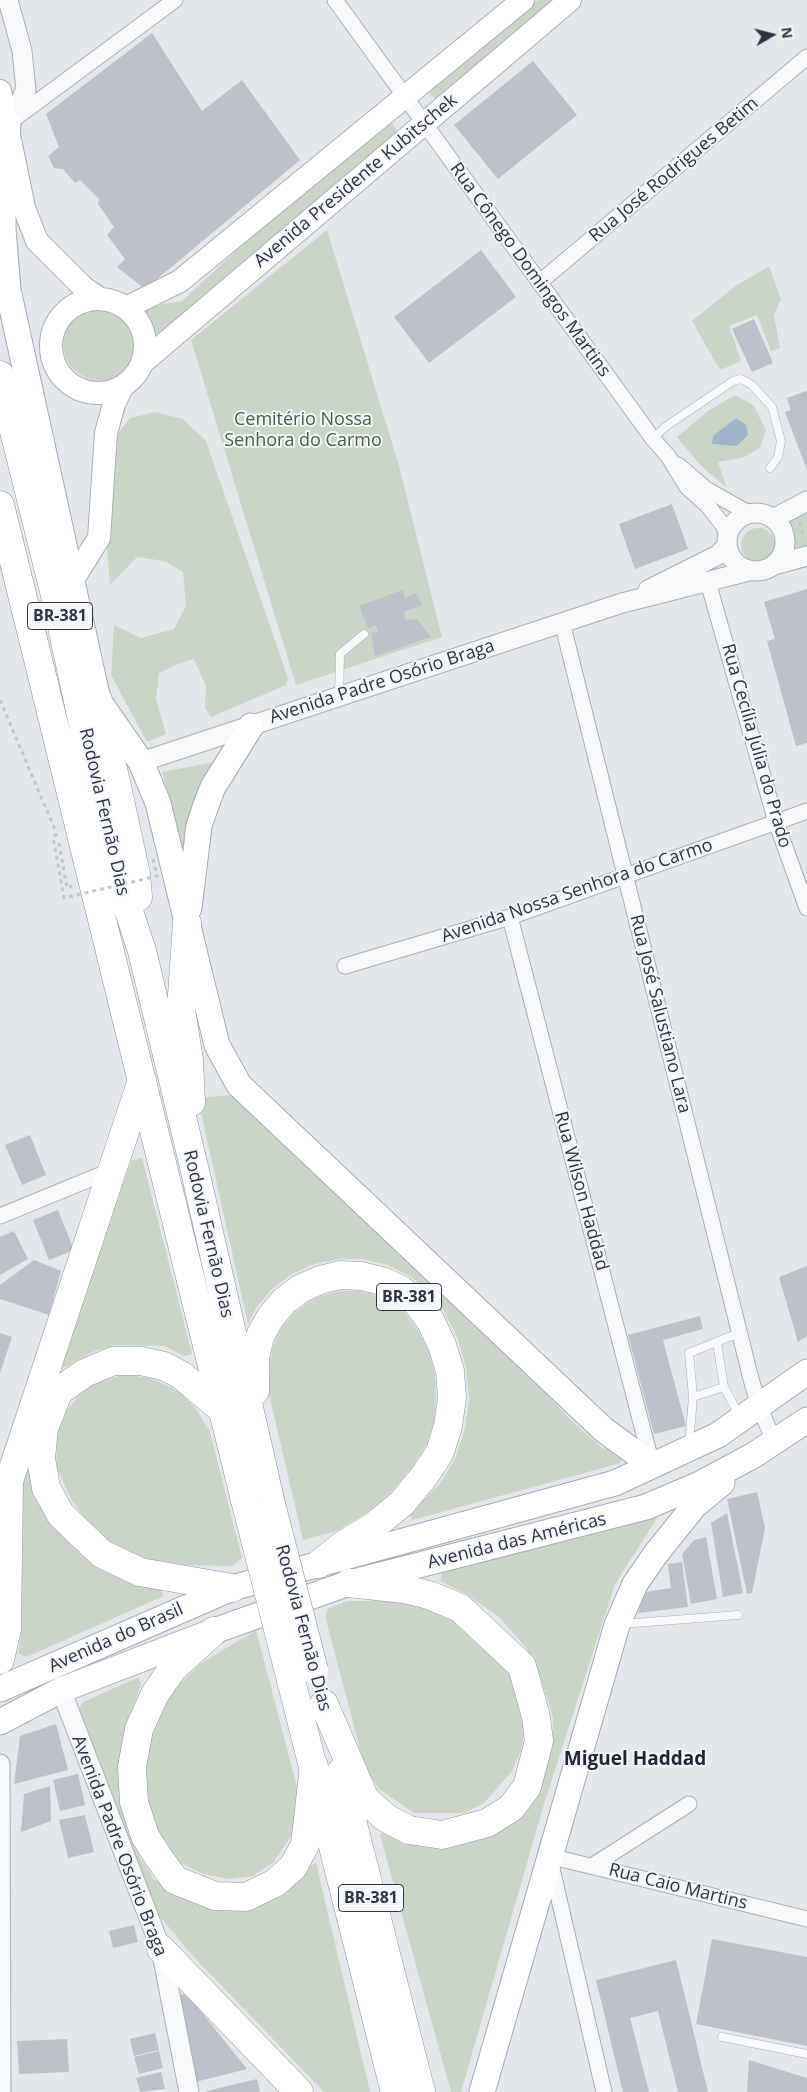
<!DOCTYPE html>
<meta charset="utf-8">
<style>
body{margin:0}
#map{position:relative;width:807px;height:2092px;overflow:hidden;background:#e4e7ec;font-family:"Open Sans",sans-serif}
canvas{display:block}
.north{position:absolute;left:747px;top:10px;width:50px;height:50px;-webkit-text-stroke:4px #f4f6f9;paint-order:stroke;rotate:82deg;font-size:14px;font-weight:700;line-height:20px;text-align:center;color:#2b3445}
.north::after{content:'';display:block;margin:auto;width:18px;height:22px;background:#2b3445;clip-path:polygon(50% 0,100% 100%,50% 72%,0 100%)}
</style>
<div id="map">
<canvas width="807" height="2092"></canvas>
<div class="north">N</div>
</div>
<script>
const g = document.querySelector('canvas').getContext('2d');
g.lineJoin = 'round';
function paint(path, color) {
  g.fillStyle = color;
  g.fill(path, 'evenodd');
}
function toPath(rows) {
  const path = new Path2D();
  for (const r of rows) {
    if (r.length === 3) {
      path.moveTo(r[0] + r[2], r[1]);
      path.arc(r[0], r[1], r[2], 0, 2 * Math.PI);
      continue;
    }
    path.moveTo(r[0], r[1]);
    for (let i = 2; i < r.length; i += 2) path.lineTo(r[i], r[i + 1]);
  }
  return path;
}
function stroke(path, color, width, dash) {
  g.strokeStyle = color;
  g.lineWidth = width;
  g.lineCap = dash ? 'butt' : 'round';
  g.setLineDash(dash || []);
  g.stroke(path);
}
function label(font, color, halo, rows, align = 'center') {
  g.font = font + ' "Open Sans",sans-serif';
  g.lineWidth = 4;
  g.setLineDash([]);
  g.textBaseline = 'middle';
  g.strokeStyle = halo;
  g.fillStyle = color;
  for (const [text, x, y, turn = 0] of rows) {
    g.save();
    g.translate(x, y);
    g.rotate((+turn || 0) * Math.PI / 180);
    g.textAlign = isNaN(turn) ? turn : align;
    if (halo) g.strokeText(text, 0, 0);
    g.fillText(text, 0, 0);
    g.restore();
  }
}
const green = toPath([
 [538,0,570,0,445,109,429,92],
 [389,120,408,145,158,346,153,325,143,307,182,301,262,227],
 [327,230,399,466,442,637,296,685,191,340],
 [769,266,781,299,774,315,780,348,771,351,757,315,729,326,741,361,720,370,692,321,734,287],
 [101,343,38],
 [735,395,753,405,766,430,760,448,742,458,718,462,727,488,700,465,677,437,708,411],
 [155,412,183,419,206,441,288,678,286,685,211,717,205,708,206,686,194,659,178,664,159,673,156,699,166,734,147,742,111,675,114,625,141,638,174,629,186,605,183,572,164,561,137,557,110,585,106,537,116,436,130,418],
 [807,505,807,550,789,555,792,542,790,526,784,518],
 [758,545,17],
 [220,761,186,862,162,772],
 [230,1095,527,1373,568,1417,601,1447,619,1454,621,1463,412,1520,410,1512,439,1485,455,1459,465,1429,469,1399,466,1368,458,1339,444,1311,429,1292,410,1276,387,1265,363,1259,339,1259,314,1264,292,1274,272,1289,256,1308,248,1324,198,1098],
 [142,1158,192,1354,184,1356,164,1346,115,1345,95,1351,61,1369,47,1393,59,1531,77,1550,110,1572,161,1590,164,1596,26,1657,18,1653,21,1634,22,1600,17,1534,19,1479,47,1379,132,1160],
 [342,1291,359,1291,376,1295,392,1303,406,1314,417,1329,428,1350,435,1374,436,1398,434,1422,426,1445,413,1466,391,1492,365,1514,336,1531,303,1540,269,1394,270,1359,274,1342,283,1326,294,1313,308,1302,324,1295],
 [124,1375,150,1378,179,1391,196,1409,210,1432,242,1558,232,1566,184,1565,141,1558,113,1544,90,1527,70,1497,57,1468,56,1426,80,1393,99,1381],
 [659,1515,615,1584,544,1804,461,2092,451,2092,380,1835,386,1829,472,1839,552,1744,553,1717,537,1667,524,1645,498,1616,466,1594,440,1581,442,1573],
 [348,1601,385,1601,416,1604,439,1612,459,1623,497,1657,511,1676,525,1725,521,1751,512,1771,485,1802,465,1813,414,1813,379,1789,365,1768,325,1616,328,1608],
 [256,1630,297,1787,297,1815,291,1836,273,1863,253,1876,229,1879,203,1874,180,1863,169,1850,158,1832,151,1813,146,1785,147,1758,153,1725,174,1689,200,1664],
 [139,1677,141,1684,124,1734,119,1785,128,1829,141,1859,154,1879,177,1896,198,1904,303,1870,316,1863,370,2092,324,2092,190,1953,145,1898,79,1709,83,1702]
]);
const water = toPath([
 [736,418,746,425,748,435,737,446,712,444,713,436]
]);
const building = toPath([
 [152,33,202,111,242,80,300,160,145,289,117,267,125,259,107,235,114,227,98,204,99,199,80,180,75,183,63,169,54,168,48,156,59,147,46,114],
 [533,61,577,115,498,179,454,125],
 [481,250,516,297,429,363,394,317],
 [754,319,773,363,752,372,732,329],
 [806,391,807,392,807,470,785,412,791,410,787,398],
 [672,504,688,549,635,569,619,524],
 [807,589,807,743,796,746,767,641,775,639,764,602],
 [402,590,405,598,416,593,422,605,404,612,405,620,417,619,431,637,375,656,371,633,378,632,376,625,368,629,359,606],
 [30,1135,46,1175,22,1185,5,1145],
 [58,1210,74,1250,49,1260,33,1220],
 [14,1231,28,1259,0,1275,0,1237],
 [34,1260,61,1271,49,1315,0,1299,0,1285],
 [807,1266,807,1336,798,1342,779,1277],
 [700,1316,703,1329,663,1340,686,1426,654,1434,628,1335],
 [0,1333,12,1337,0,1373],
 [757,1492,765,1528,752,1593,747,1594,727,1499],
 [727,1513,743,1593,723,1597,711,1523],
 [706,1537,717,1599,691,1604,682,1554,694,1540],
 [682,1562,688,1607,638,1613,645,1592,671,1588,668,1564],
 [56,1724,68,1770,14,1784,20,1736],
 [78,1774,85,1805,60,1811,53,1780],
 [50,1786,51,1821,21,1832,24,1794],
 [85,1815,94,1852,68,1858,59,1820],
 [134,1925,138,1942,113,1948,109,1931],
 [712,1939,807,1957,807,2046,696,2024],
 [676,1960,708,2092,678,2092,658,2011,630,2018,649,2092,623,2092,596,1980],
 [187,1994,247,2069,195,2082,179,1995],
 [155,2033,159,2050,134,2056,130,2039],
 [67,2039,69,2072,19,2074,17,2041],
 [159,2051,163,2068,139,2074,134,2057],
 [749,2060,807,2078,807,2092,747,2092],
 [161,2072,165,2089,140,2092,136,2078],
 [257,2079,260,2092,207,2092,207,2091]
]);
const path = toPath([
 [800,523,804,539],
 [0,700,56,832],
 [59,843,67,888,72,886]
]);
const service = toPath([
 [653,439,665,427,733,381,741,379,752,385,772,407,781,441,778,457,770,468],
 [339,696,340,654,364,634],
 [717,1342,724,1387],
 [693,1397,689,1353,739,1333],
 [689,1444,693,1397,724,1387,740,1417],
 [622,1624,738,1615],
 [722,2037,807,2054]
]);
const minor = toPath([
 [335,0,653,439,668,456,687,487,708,506,723,525,728,536],
 [10,122,175,0],
 [540,282,807,57],
 [678,465,706,489,750,514],
 [708,582,776,822,807,908],
 [562,622,751,1379,759,1406,774,1441],
 [510,917,652,1465],
 [345,966,510,917,807,811],
 [0,1216,112,1170],
 [592,1866,689,1804],
 [604,2092,549,1856,807,1919]
]);
const tertiary = toPath([
 [8,0,22,51,26,90,8,124],
 [756,542,29],
 [773,519,807,501],
 [774,565,807,556],
 [648,590,718,555,727,545],
 [141,762,622,603,749,571],
 [61,1690,161,1949,189,2092],
 [0,1764,1,2092]
]);
const secondary = toPath([
 [0,91,24,208,37,241,84,288,100,299],
 [98,346,47],
 [126,308,180,281,523,0],
 [143,362,570,0],
 [72,581,99,538,106,433,114,404,122,387]
]);
const primary = toPath([
 [8,124,3,177,3,229,8,290,98,700,141,762,158,803,217,1045,239,1085,604,1430,652,1465],
 [189,908,199,826,206,805,213,787,251,726],
 [0,1689,232,1588,615,1483,718,1435,807,1372],
 [0,1722,61,1690,214,1631,349,1583,646,1507,700,1484,754,1455,807,1420],
 [482,2092,617,1625,635,1584,655,1555,695,1505,722,1483]
]);
const motorway = toPath([
 [0,375,56,599,112,859,142,951,195,1171,271,1504],
 [0,505,245,1500],
 [98,700,136,874,138,897],
 [187,923,181,1010,189,1060,191,1102],
 [255,1391,255,1357,260,1336,270,1318,284,1301,300,1289,320,1280,340,1275,361,1276,382,1281,401,1290,417,1303,430,1320,442,1345,450,1371,452,1398,448,1426,440,1452,425,1475,402,1503,374,1526,343,1545,319,1564],
 [224,1411,181,1375,164,1366,141,1361,113,1361,85,1373,59,1391,44,1428,41,1458,46,1488,61,1515,102,1554,140,1572,232,1588],
 [214,1631,173,1668,155,1694,139,1729,132,1767,134,1802,145,1836,159,1858,175,1880,215,1896,246,1897,275,1883,293,1867,305,1845,314,1766],
 [0,1660,7,1629,9,1481,142,1080],
 [291,1680,395,2092],
 [324,1704,365,1799,386,1818,409,1830,442,1835,487,1823,511,1808,527,1787,539,1741,536,1717,522,1666,460,1608,429,1595,404,1589,349,1583],
 [340,1773,421,2092],
 [161,1949,299,2092]
]);
const pathBridge = toPath([
 [57,834,53,837,64,898,157,876,153,859]
]);
const motorwayBridge = toPath([
 [245,1500,291,1680],
 [271,1504,314,1670]
]);
const shields = [
 [60,616,65],
 [409,1297,65],
 [371,1898,65]
];
const shieldNames = [
 ["BR-381",60,616],
 ["BR-381",409,1297],
 ["BR-381",371,1898]
];
const streetNames = [
 ["Rua José Rodrigues Betim",674,170,-40],
 ["Avenida Presidente Kubitschek",356,181,-40],
 ["Rua Cônego Domingos Martins",530,270,54],
 ["Avenida Padre Osório Braga",382,682,-18],
 ["Rua Cecília Júlia do Prado",756,746,74],
 ["Rodovia Fernão Dias",104,812,77],
 ["Avenida Nossa Senhora do Carmo",577,891,-19],
 ["Rua José Salustiano Lara",660,1014,76],
 ["Rua Wilson Haddad",581,1191,75],
 ["Rodovia Fernão Dias",208,1234,77],
 ["Avenida das Américas",517,1541,-14],
 ["Rodovia Fernão Dias",303,1628,75],
 ["Avenida do Brasil",116,1638,-24],
 ["Avenida Padre Osório Braga",119,1846,69],
 ["Rua Caio Martins",678,1887,14]
];
const parkNames = [
 ["Cemitério Nossa",303,420],
 ["Senhora do Carmo",303,441]
];
const neighbourhoodNames = [
 ["Miguel Haddad",635,1760]
];
paint(green, '#c9d6c5');
paint(water, '#9fb4cc');
paint(building, '#bbc0ca');
stroke(service, '#a9aeb7', 9);
stroke(minor, '#a9aeb7', 17);
stroke(tertiary, '#a9aeb7', 21);
stroke(secondary, '#a9aeb7', 24);
stroke(primary, '#a3abb8', 27);
stroke(motorway, '#8b94a3', 29);
stroke(path, '#c2c5cb', 3, [4, 4]);
stroke(service, '#f7f8fa', 8);
stroke(minor, '#f7f8fa', 15);
stroke(tertiary, '#f7f8fa', 19);
stroke(secondary, '#fff', 22);
stroke(primary, '#fff', 25);
stroke(motorway, '#fff', 28);
stroke(motorwayBridge, '#8b94a3', 29, []);
stroke(pathBridge, '#c2c5cb', 3, [4, 4]);
stroke(motorwayBridge, '#fff', 28);
for (const [x, y, w] of shields) {
  const box = new Path2D();
  box.roundRect(x - w / 2, y - 13.5, w, 27, 4);
  g.fillStyle = '#f4f6f9';
  g.fill(box);
  stroke(box, '#2b3445', 1);
}
label('bold 16px', '#2b3445', null, shieldNames);
label('18px', '#2b3445', '#f4f6f9', streetNames);
label('18px', '#3f6138', '#f4f6f9', parkNames);
label('bold 19px', '#1d2536', '#f4f6f9', neighbourhoodNames);
</script>
